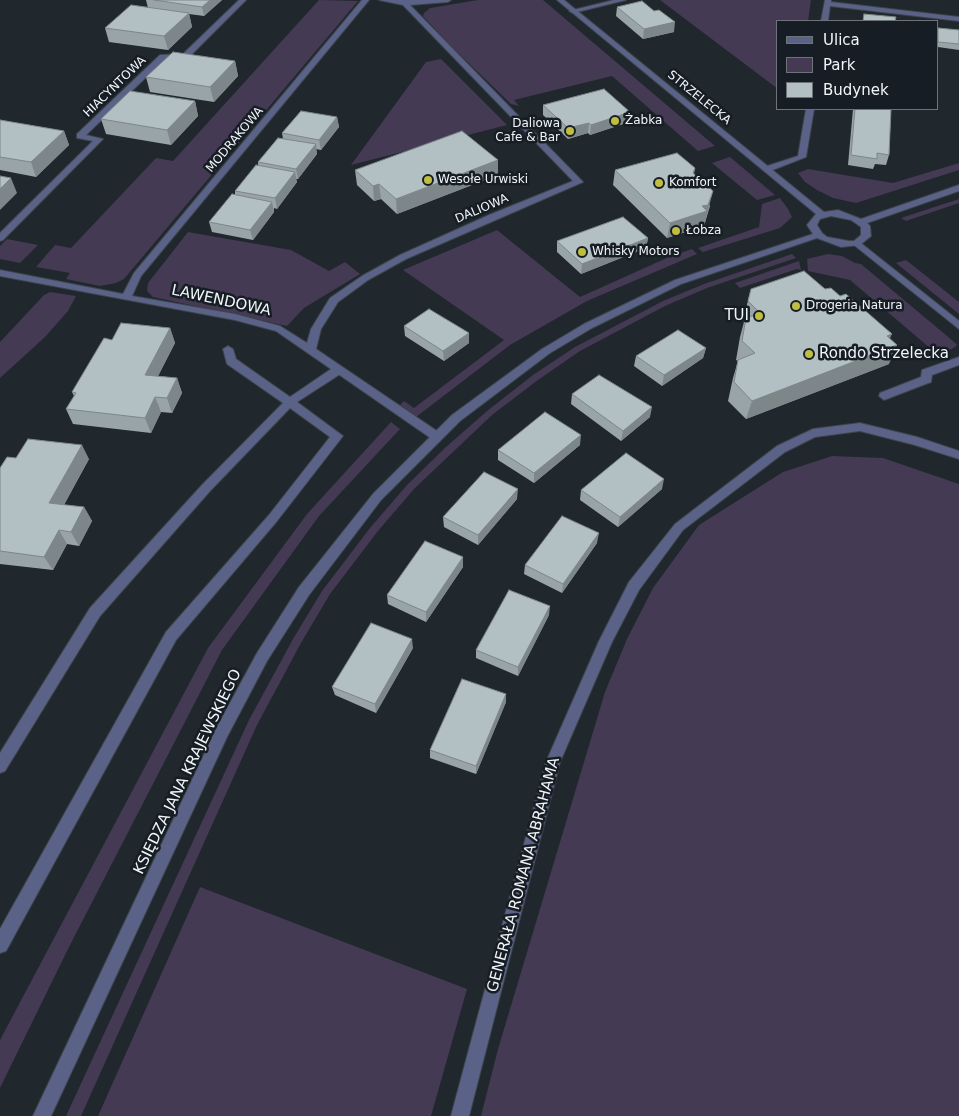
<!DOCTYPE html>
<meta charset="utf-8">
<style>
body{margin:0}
#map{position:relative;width:959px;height:1116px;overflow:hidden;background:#20272d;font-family:"DejaVu Sans",sans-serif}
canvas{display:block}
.legend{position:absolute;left:776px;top:20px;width:162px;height:90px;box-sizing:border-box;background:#171d24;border:1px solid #6e7379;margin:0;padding:6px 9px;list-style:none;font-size:15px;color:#f0f5f9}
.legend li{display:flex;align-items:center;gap:10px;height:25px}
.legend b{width:25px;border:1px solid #6e7379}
</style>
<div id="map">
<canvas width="959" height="1116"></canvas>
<ul class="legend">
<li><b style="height:6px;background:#5a6288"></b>Ulica</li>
<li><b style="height:14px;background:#443a53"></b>Park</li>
<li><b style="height:14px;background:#b2bfc3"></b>Budynek</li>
</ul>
</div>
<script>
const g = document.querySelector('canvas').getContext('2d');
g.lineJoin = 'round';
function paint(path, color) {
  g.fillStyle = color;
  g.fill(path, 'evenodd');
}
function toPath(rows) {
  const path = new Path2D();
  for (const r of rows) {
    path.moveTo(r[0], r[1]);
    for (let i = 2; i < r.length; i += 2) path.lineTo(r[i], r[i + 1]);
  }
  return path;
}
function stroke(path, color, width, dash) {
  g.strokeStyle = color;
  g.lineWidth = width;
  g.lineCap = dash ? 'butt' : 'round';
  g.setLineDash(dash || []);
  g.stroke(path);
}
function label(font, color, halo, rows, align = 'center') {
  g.font = font + ' "DejaVu Sans",sans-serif';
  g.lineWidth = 5;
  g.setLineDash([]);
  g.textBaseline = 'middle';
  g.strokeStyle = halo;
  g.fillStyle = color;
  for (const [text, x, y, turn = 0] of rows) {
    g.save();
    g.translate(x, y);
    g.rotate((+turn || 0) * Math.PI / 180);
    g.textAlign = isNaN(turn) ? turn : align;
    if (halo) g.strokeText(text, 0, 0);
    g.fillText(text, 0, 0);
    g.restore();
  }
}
const green = toPath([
 [319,0,358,1,124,279,116,283,100,286,66,279,70,273,36,267,55,245,71,248,156,158,173,161],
 [478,0,543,0,715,146,698,151,612,76,514,100,519,106,511,104,448,43,423,16,424,13,430,8],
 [660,0,811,0,808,21,778,21,778,89],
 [441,59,507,125,351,165,426,62],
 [730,157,775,195,757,200,712,163],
 [959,163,959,170,856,203,833,198,817,190,805,182,798,173,808,169,893,183],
 [780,198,788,209,792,217,780,228,703,252,698,248,759,227,762,204],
 [959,199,959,203,906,221,901,218],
 [497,230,580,297,669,257,692,249,697,254,587,301,510,345,416,417,399,406,404,401,414,408,504,340,403,270],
 [188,232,291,250,329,271,345,262,360,274,304,308,287,326,153,297,147,291,148,283],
 [7,239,38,245,20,263,0,259,0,246],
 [792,254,796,258,707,288,665,306,580,351,538,380,492,415,414,489,378,531,330,594,301,643,257,725,81,1116,66,1116,249,720,293,639,322,591,370,528,407,485,446,447,487,411,533,375,575,347,663,301,704,284],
 [828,254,842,256,855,263,861,264,953,341,957,345,955,347,941,355,937,354,850,280,808,271,807,259],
 [906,260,959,302,959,314,896,263],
 [799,261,801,270,797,269,740,288,735,283],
 [50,292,76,296,68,311,45,337,0,378,0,342,44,295],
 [391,422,400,429,319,516,222,650,69,947,0,1088,0,1040,208,648,307,514],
 [832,456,883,458,959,484,959,1116,481,1116,498,1049,605,692,627,639,653,588,699,525,783,472],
 [200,887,467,989,431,1116,98,1116]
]);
const service = toPath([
 [614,0,626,0,573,13,569,11,614,0],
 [228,346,233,349,236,359,290,397,334,367,342,367,343,370,342,373,297,402,343,436,277,521,176,640,6,951,0,953,0,929,166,632,269,515,330,437,290,408,210,491,100,616,5,771,0,773,0,753,90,608,202,485,283,403,227,364,223,349,228,346],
 [959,357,959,365,932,375,931,382,884,400,879,396,880,393,921,377,922,370,959,357]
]);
const minor = toPath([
 [239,0,246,0,188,58,165,59,86,135,103,139,3,240,0,241,0,233,93,141,77,138,77,134,160,55,183,54,239,0],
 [362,0,369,0,141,276,132,296,235,314,280,326,307,343,311,329,330,298,362,276,400,255,489,215,573,181,403,5,379,0,451,0,448,2,410,5,583,182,406,259,368,280,338,302,321,329,316,349,440,433,442,436,440,439,432,439,276,331,235,320,0,276,0,270,123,294,134,273,362,0],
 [825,0,831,0,831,2,959,17,959,21,830,6,828,21,821,21,825,0],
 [806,109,814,109,806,157,770,171,764,171,764,167,798,156,806,109],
 [857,240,959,321,959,329,854,245,854,241,857,240],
 [860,423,917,437,959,451,959,459,915,445,860,431,815,437,785,452,683,530,639,590,612,642,560,762,469,1116,451,1116,546,762,599,641,629,582,675,524,777,446,813,429,860,423]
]);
const tertiary = toPath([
 [557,0,564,0,824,212,838,210,861,219,959,185,959,191,867,223,870,226,871,236,860,245,841,247,817,238,681,284,592,328,550,353,460,421,381,500,309,595,267,661,227,737,51,1116,33,1116,217,727,257,653,299,587,373,494,452,415,542,349,584,324,675,280,813,234,807,225,816,214,557,0],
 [831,216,851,220,861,227,861,235,854,241,849,241,827,237,822,233,817,225,820,219,831,216]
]);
const wall = toPath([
 [146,0,222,0,204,16,189,14,192,27,168,50,109,42,105,28,148,8],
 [617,7,674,32,643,39,616,16],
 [938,28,959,30,959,50,938,47],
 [235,61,238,76,214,102,150,92,146,77],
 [195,101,198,116,171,145,106,134,101,119],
 [543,105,630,112,629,122,590,135,588,133,568,139,543,115],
 [853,109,891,109,889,155,886,165,875,164,873,169,848,165],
 [337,117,339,127,321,150,316,149,317,154,298,179,296,179,297,182,277,209,274,208,274,212,253,240,212,232,209,222,235,195,235,191,258,166,258,162,283,139,282,133],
 [0,120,64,131,69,145,36,177,0,170],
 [498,160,498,175,397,214,381,199,374,201,357,185,355,170],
 [695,168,694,174,710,206,704,226,667,238,613,185,615,170],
 [648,238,646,248,581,274,557,252,557,241],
 [751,289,825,289,890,339,889,364,746,419,728,401,733,378,738,361,736,360,740,337,744,322,743,320],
 [404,326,469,333,469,343,444,361,405,336],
 [170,328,175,343,158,376,177,378,182,393,172,413,161,412,151,433,73,424,66,409,74,396,72,392,112,340],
 [706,348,703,358,662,386,634,366,636,356],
 [572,394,650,417,621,441,571,404],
 [580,445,534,483,498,460,498,450],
 [16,458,89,459,64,505,84,507,92,521,79,546,67,544,53,570,0,564,0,468],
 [662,489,618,527,580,500,581,490],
 [517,499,478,545,444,527,443,517],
 [597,543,562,593,524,574,525,565],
 [463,557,463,567,426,622,388,604,387,595],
 [549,615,518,676,476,658,476,650],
 [413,648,376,713,335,695,332,687],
 [506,702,476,774,430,758,430,750]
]);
const shadedWall = toPath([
 [210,0,222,0,204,16,202,7],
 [189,13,192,27,168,50,164,36],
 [675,22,674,32,643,39,644,29],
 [235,61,238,76,214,102,210,87],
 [195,101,198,116,171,145,167,130],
 [630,112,629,122,590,135,591,125],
 [337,117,339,127,321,150,319,140],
 [589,123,588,133,568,139,568,128],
 [64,131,69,145,36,177,31,162],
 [316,144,317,154,298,179,296,169],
 [498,160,498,175,397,214,396,199],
 [295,172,297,182,277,209,275,198],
 [11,178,17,193,0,210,0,189],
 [379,184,381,199,374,201,373,186],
 [713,191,704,226,667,238,670,223,702,206],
 [272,202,274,212,253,240,250,230],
 [648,238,646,248,581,274,582,264],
 [170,328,175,343,151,390,145,375],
 [469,333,469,343,444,361,443,351],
 [892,334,885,349,897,345,889,364,746,419,752,401],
 [706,348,703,358,662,386,664,375],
 [177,378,182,393,172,413,167,398],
 [155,397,161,412,151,433,145,418],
 [652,407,650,417,621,441,623,431],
 [581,435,580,445,534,483,534,473],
 [82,445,89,459,57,517,49,503],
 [664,479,662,489,618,527,620,517],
 [518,489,517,499,478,545,478,535],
 [84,507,92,521,79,546,71,532],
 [59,530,67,544,53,570,44,557],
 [599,533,597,543,562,593,563,584],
 [463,557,463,567,426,622,426,612],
 [550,606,549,615,518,676,518,667],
 [412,639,413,648,376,713,375,704],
 [506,694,506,702,476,774,476,766]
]);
const building = toPath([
 [154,0,210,0,202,7,154,0],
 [642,1,654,11,659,10,675,22,644,29,617,7,642,1],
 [131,5,189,13,164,36,105,28,131,5],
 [864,14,896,17,895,21,863,21,864,14],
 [938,28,959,30,959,44,938,42,938,28],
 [173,52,235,61,210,87,146,77,173,52],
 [604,89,630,112,591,125,589,123,568,128,543,105,604,89],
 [130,91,195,101,167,130,101,119,130,91],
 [855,109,891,109,889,155,877,153,877,159,851,155,855,109],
 [301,111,337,117,319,140,282,133,301,111],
 [0,120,64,131,31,162,0,157,0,120],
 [462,131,498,160,396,199,379,184,373,186,355,170,462,131],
 [278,138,316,144,296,169,258,162,278,138],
 [677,153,695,168,693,173,713,191,708,205,702,206,707,211,670,223,615,170,677,153],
 [256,165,295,172,275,198,235,191,256,165],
 [0,176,11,178,0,189,0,176],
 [232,194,272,202,250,230,209,222,232,194],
 [623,217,648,238,582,264,557,241,623,217],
 [804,271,825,289,831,288,840,296,846,294,892,334,887,336,897,345,752,401,734,382,738,360,755,353,742,341,746,318,760,313,748,301,751,289,804,271],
 [429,309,469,333,443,351,404,326,429,309],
 [121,323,170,328,145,375,177,378,167,398,155,397,145,418,66,409,76,393,72,392,104,338,112,340,121,323],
 [678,330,706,348,664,375,636,356,678,330],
 [599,375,652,407,623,431,572,394,599,375],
 [545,412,581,435,534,473,498,450,545,412],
 [28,439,82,445,49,503,84,507,71,532,59,530,44,557,0,551,0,468,7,457,16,458,28,439],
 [626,453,664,479,620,517,581,490,626,453],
 [484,472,518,489,478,535,443,517,484,472],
 [562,516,599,533,563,584,525,565,562,516],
 [425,541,463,557,426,612,387,595,425,541],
 [509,590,550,606,518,667,476,650,509,590],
 [371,623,412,639,375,704,332,687,371,623],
 [462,679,506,694,476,766,430,750,462,679]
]);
const markers = [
 [615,121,5,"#bfbe42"],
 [570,131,5,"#bfbe42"],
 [428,180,5,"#bfbe42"],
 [659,183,5,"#bfbe42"],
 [676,231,5,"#bfbe42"],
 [582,252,5,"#bfbe42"],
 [796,306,5,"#bfbe42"],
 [759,316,5,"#bfbe42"],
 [809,354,5,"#bfbe42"]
];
const farStreetnames = [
 ["HIACYNTOWA",115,87,-44],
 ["STRZELECKA",699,98,39],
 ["MODRAKOWA",235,140,-50],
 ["DALIOWA",482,209,-23]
];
const farPoinames = [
 ["Żabka",625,121],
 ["Daliowa",560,124,"right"],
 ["Cafe & Bar",560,138,"right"],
 ["Wesołe Urwiski",438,180],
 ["Komfort",669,183],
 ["Łobza",686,231],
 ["Whisky Motors",592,252],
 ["Drogeria Natura",806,306]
];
const streetNames = [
 ["LAWENDOWA",221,301,12],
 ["KSIĘDZA JANA KRAJEWSKIEGO",188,772,-64],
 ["GENERAŁA ROMANA ABRAHAMA",524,875,-75]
];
const poiNames = [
 ["TUI",749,316],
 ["Rondo Strzelecka",819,354,"left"]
];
paint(green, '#443a53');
stroke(service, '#3d444a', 2);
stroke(minor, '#3d444a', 2);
stroke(tertiary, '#3d444a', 2);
paint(service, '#5a6288');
paint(minor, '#5a6288');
paint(tertiary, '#5a6288');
paint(wall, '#99a4a8');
paint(shadedWall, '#7d8688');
paint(building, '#b2bfc3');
stroke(building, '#7d8688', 1);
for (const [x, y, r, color] of markers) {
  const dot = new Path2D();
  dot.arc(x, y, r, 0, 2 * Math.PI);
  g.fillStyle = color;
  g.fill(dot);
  stroke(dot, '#171d24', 2);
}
label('12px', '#f0f5f9', '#171d24', farStreetnames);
label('12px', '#f0f5f9', '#171d24', farPoinames, 'left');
label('15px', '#f0f5f9', '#171d24', streetNames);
label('15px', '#f0f5f9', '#171d24', poiNames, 'right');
</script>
